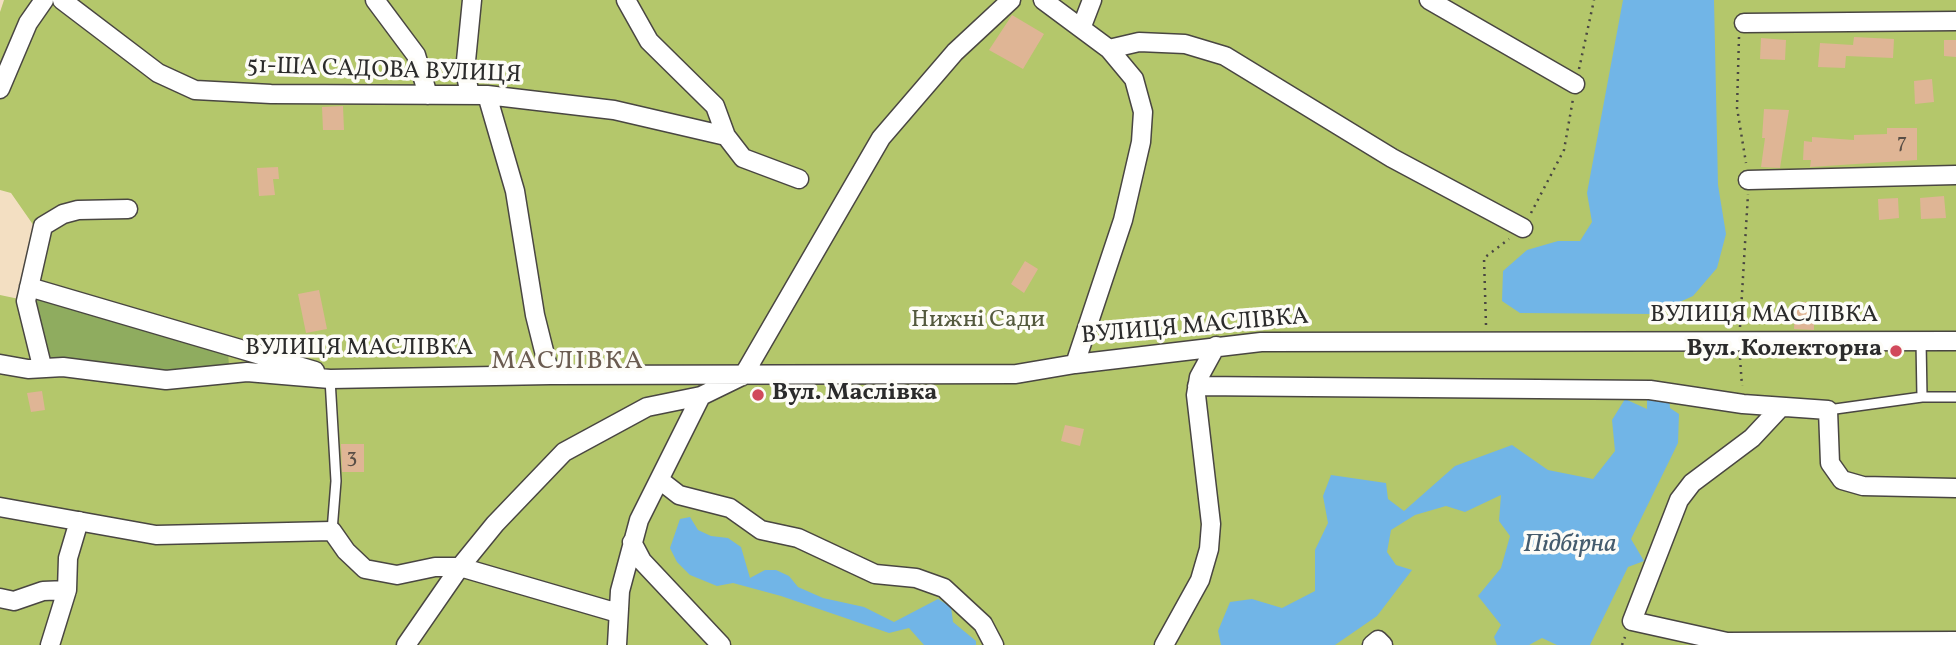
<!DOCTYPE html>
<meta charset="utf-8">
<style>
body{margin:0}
canvas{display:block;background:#f3dfc2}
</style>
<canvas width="1956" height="645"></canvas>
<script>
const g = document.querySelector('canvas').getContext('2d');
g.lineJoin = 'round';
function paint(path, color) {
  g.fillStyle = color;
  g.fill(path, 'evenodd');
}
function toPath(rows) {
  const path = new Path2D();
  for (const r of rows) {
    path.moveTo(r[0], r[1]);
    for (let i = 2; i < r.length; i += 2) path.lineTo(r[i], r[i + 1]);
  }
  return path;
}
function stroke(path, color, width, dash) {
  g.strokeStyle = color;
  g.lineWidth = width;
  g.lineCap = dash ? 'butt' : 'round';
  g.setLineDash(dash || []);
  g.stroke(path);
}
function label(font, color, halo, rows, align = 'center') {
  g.font = font + ' Vollkorn,serif';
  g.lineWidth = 7;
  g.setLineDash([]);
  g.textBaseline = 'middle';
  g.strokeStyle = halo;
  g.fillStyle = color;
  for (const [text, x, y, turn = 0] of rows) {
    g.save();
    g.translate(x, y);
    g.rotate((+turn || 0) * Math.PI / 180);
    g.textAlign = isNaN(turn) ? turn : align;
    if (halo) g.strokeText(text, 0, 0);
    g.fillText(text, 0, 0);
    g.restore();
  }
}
const green = toPath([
 [4,0,1956,0,1956,645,0,645,0,295,19,299,34,226,11,193,0,190,0,12]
]);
const forest = toPath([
 [32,290,228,352,229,367,165,376,46,362]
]);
const water = toPath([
 [1623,0,1714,0,1718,185,1726,234,1717,268,1693,296,1653,314,1520,313,1502,301,1503,271,1527,250,1558,241,1580,241,1592,222,1587,193],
 [1647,395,1669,396,1670,408,1679,414,1678,443,1631,539,1644,561,1628,567,1590,645,1557,645,1542,638,1529,645,1497,645,1494,637,1501,625,1478,596,1501,568,1510,536,1499,521,1501,495,1465,512,1446,506,1415,515,1391,530,1387,552,1396,565,1412,570,1377,616,1335,645,1221,645,1218,631,1230,602,1252,599,1282,608,1315,591,1315,550,1328,523,1323,496,1331,475,1386,483,1388,499,1404,511,1455,466,1512,445,1548,470,1593,479,1615,451,1612,420,1625,399,1647,409],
 [690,517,698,530,711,536,728,538,741,547,750,578,765,570,776,570,789,576,798,587,823,598,864,607,894,622,938,599,951,607,953,622,976,641,976,645,924,645,909,628,889,633,781,596,733,583,717,586,690,575,677,562,670,548,680,519]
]);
const building = toPath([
 [1012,15,1044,34,1023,69,989,50],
 [1854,37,1894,39,1893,58,1846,56,1845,68,1818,67,1820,43,1853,45],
 [1761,38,1786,40,1785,60,1760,59],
 [1944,40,1956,40,1956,57,1944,56],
 [1932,79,1934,102,1915,104,1914,81],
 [343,106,344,130,323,130,322,107],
 [1764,109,1789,110,1780,168,1761,167,1765,138,1762,138],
 [1887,128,1917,128,1917,160,1810,167,1811,160,1803,160,1804,141,1812,142,1812,137,1854,140,1854,135,1887,134],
 [278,167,279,179,273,179,275,195,259,196,257,168],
 [1944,196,1946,218,1921,219,1920,198],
 [1898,198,1899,218,1879,220,1878,199],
 [1025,261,1038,269,1024,293,1011,284],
 [319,290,327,329,306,333,298,294],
 [1795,302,1814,302,1814,330,1794,329],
 [42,391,45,410,31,412,27,393],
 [1065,425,1084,429,1080,446,1061,441],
 [341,444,364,444,364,472,342,472]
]);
const path = toPath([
 [1739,37,1737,108,1746,163],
 [1579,69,1594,0],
 [1531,213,1564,150,1573,99],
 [1486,325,1484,258,1509,239],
 [1740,327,1748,194],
 [1740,358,1742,386],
 [1622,645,1625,637]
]);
const service = toPath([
 [1921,341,1922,397],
 [330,379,336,481,332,531],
 [1828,410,1922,397,1956,397]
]);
const minor = toPath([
 [62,0,158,73,195,90,271,94,487,95,614,110,726,136,743,158,799,179],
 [375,0,416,55,428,95],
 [626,0,649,41,715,106,726,136],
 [1043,0,1109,49,1134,79,1143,112,1141,142,1123,220,1075,364],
 [1429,0,1575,84],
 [1744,23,1956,21],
 [1082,26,1092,0],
 [1109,49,1139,42,1185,44,1225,56,1392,158,1523,228],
 [0,89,28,23,44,0],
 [470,95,465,71,472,0],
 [487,95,515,191,535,315,550,375],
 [1748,180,1956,175],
 [29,287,315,371],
 [0,364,28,369,63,367,166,380,247,372,330,379,550,375,1016,374,1075,364,1261,342,1956,341],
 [42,366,26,301,43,226,63,214,78,210,128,209],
 [743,376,881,138,955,52,1011,0],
 [1197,386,1650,390,1743,404,1828,410,1830,463,1842,480,1863,486,1956,488],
 [1781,407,1752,438,1692,483,1679,500,1632,621,1727,642,1956,641],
 [661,481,679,495,730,508,761,530,798,538,875,574,916,578,944,588,983,624,994,645],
 [0,507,156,535,332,531,346,551,365,569,397,575,435,567,460,567,618,613],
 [632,542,642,561,721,645],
 [0,598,14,601,43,591,67,590],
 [50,645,67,590,68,558,79,521],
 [406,645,460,567,495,524,564,452,647,407,701,396,740,377],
 [617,645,620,591,639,520,701,396],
 [1164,645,1200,580,1209,549,1211,524,1196,395,1199,377,1216,346],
 [1372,645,1378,640,1383,645]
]);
const markers = [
 [1896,351,7,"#d1495b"],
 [758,395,7,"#d1495b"]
];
const numberNames = [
 ["7",1902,144],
 ["3",352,458]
];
const streetNames = [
 ["51-ША САДОВА ВУЛИЦЯ",384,72,2],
 ["ВУЛИЦЯ МАСЛІВКА",1764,317],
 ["ВУЛИЦЯ МАСЛІВКА",1195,328,-5],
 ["ВУЛИЦЯ МАСЛІВКА",359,350]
];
const parkNames = [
 ["Нижні Сади",978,322]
];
const poiNames = [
 ["Вул. Колекторна",1882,351],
 ["Вул. Маслівка",772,395,"left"]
];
const neighbourhoodNames = [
 ["МАСЛІВКА",568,363]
];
const waterNames = [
 ["Підбірна",1570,546]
];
paint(green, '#b4c76b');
paint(forest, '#8fac5f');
paint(water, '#71b5e7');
paint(building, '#dfb595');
stroke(service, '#494642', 12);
stroke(minor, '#494642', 21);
stroke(path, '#494642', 2.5, [2, 5]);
stroke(service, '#fff', 9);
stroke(minor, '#fff', 18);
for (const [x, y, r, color] of markers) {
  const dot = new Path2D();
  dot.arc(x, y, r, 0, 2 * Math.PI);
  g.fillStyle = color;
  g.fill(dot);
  stroke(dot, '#fdfcf7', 2.5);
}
label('21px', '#584e46', null, numberNames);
label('24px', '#2b2b2b', '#fdfcf7', streetNames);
label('24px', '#545a3e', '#fdfcf7', parkNames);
label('bold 24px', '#2b2b2b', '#fdfcf7', poiNames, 'right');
g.letterSpacing = '2px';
label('26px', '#6a5b50', '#fdfcf7', neighbourhoodNames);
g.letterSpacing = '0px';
label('italic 26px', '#445b6d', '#fdfcf7', waterNames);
</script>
